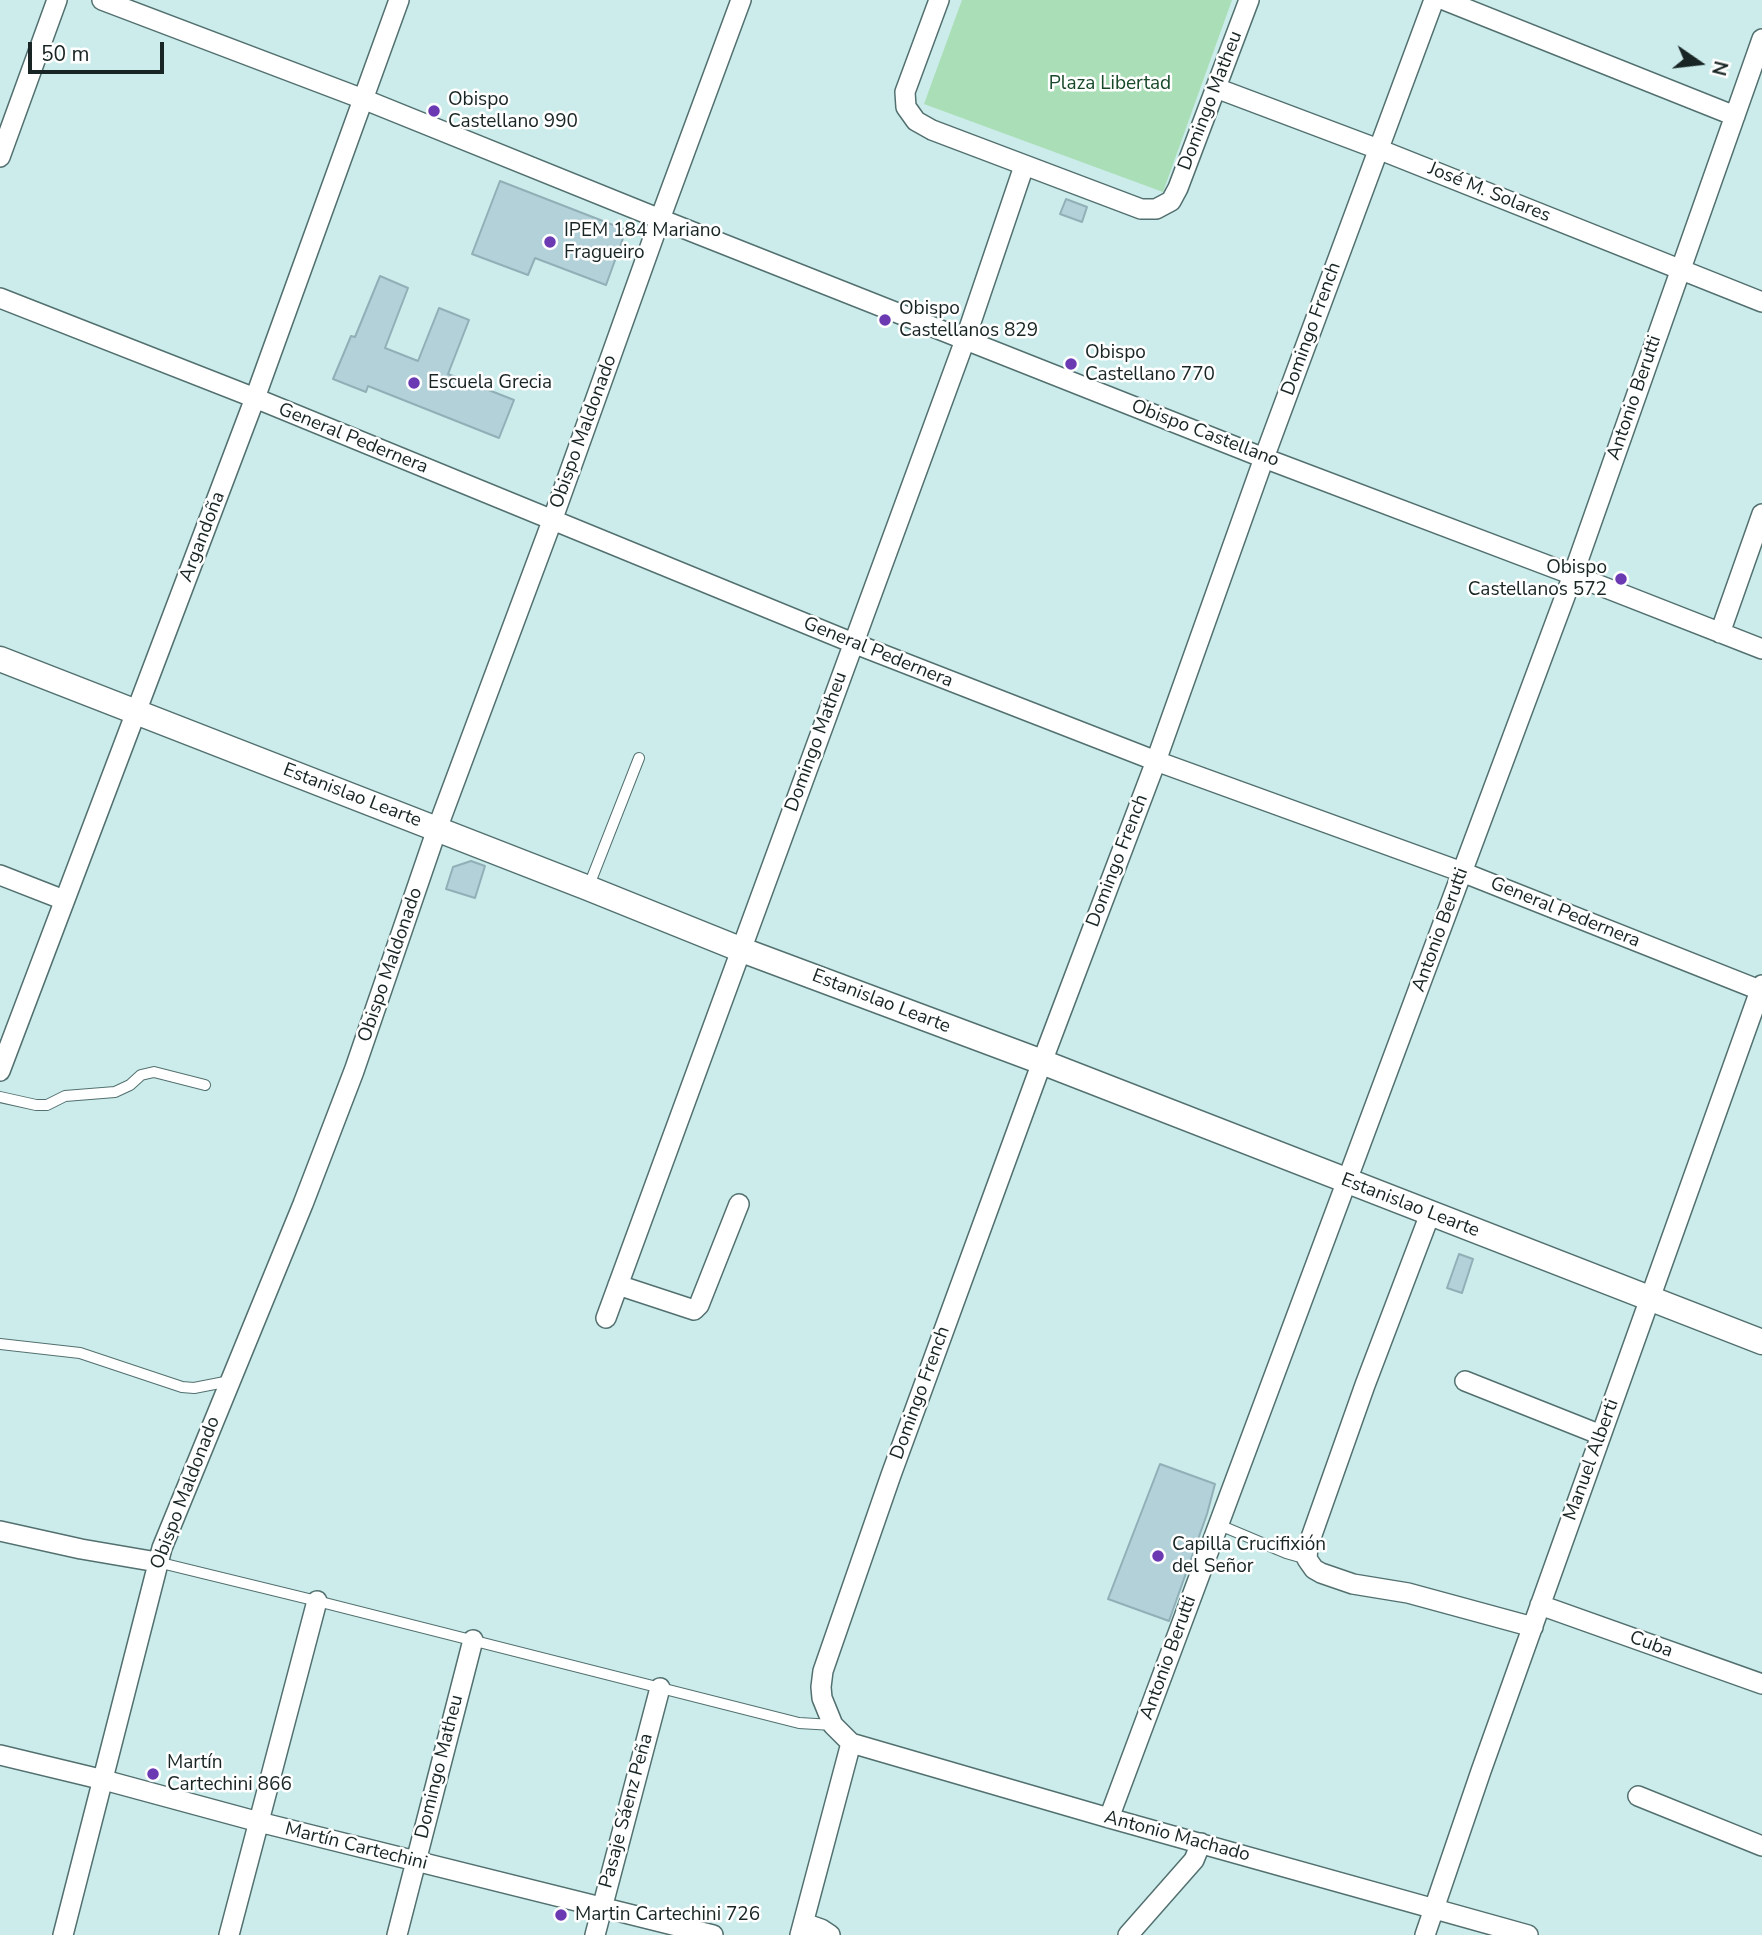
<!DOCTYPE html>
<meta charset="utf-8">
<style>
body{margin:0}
#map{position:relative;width:1762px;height:1935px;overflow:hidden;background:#cbeceb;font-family:"Nunito Sans",sans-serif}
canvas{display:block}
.north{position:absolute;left:1664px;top:28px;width:70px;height:70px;-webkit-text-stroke:5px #fff;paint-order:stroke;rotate:104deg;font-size:19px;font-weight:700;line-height:28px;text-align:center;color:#182524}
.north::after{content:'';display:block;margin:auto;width:24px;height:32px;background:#182524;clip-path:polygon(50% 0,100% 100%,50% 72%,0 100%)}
.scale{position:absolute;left:28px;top:42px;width:136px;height:32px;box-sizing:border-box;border:4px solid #182524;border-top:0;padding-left:9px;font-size:21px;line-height:24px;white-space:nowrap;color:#182524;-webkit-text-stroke:5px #fff;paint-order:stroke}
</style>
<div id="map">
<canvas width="1762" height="1935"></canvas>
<div class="north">N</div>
<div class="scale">50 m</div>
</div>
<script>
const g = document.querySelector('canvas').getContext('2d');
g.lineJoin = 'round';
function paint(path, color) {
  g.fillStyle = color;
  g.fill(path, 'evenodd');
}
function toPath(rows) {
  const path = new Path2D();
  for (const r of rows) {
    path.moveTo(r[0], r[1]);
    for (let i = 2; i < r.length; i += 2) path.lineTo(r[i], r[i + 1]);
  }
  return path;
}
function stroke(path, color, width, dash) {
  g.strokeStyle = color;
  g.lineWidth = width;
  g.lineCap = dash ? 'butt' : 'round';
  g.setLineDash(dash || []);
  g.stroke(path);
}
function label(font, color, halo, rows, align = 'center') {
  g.font = font + ' "Nunito Sans",sans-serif';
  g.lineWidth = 5;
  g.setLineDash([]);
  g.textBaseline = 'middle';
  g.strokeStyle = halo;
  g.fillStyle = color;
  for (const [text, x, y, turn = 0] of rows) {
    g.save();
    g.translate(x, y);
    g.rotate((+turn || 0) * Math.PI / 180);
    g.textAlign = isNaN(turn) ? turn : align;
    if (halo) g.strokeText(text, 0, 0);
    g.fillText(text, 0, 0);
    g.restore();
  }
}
const green = toPath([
 [962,0,1232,0,1163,192,924,104]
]);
const building = toPath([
 [500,181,626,230,606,285,535,258,528,275,472,254,500,181],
 [1066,199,1087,207,1082,222,1060,214,1066,199],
 [380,276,408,288,385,348,418,361,439,308,469,320,448,374,514,400,499,438,368,386,366,392,333,379,351,336,355,337,380,276],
 [471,861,485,866,475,898,446,889,453,867,471,861],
 [1459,1254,1473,1259,1462,1293,1447,1288,1459,1254],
 [1160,1464,1215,1484,1207,1514,1169,1621,1108,1599,1160,1464]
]);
const service = toPath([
 [588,888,639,758],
 [0,1097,36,1105,47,1105,65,1096,115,1092,130,1085,141,1075,154,1072,205,1085],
 [0,1344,80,1353,182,1387,194,1388,230,1381],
 [1217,1524,1286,1553,1307,1559],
 [157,1562,317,1601,799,1723,833,1725]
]);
const minor = toPath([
 [102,0,363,99,660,219,1264,458,1573,575,1762,649],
 [939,0,905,92,906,107,916,121,932,130,1141,209,1156,209,1171,201,1178,188,1249,0],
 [1434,0,1264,458,1156,761,1042,1062,891,1475,823,1671,821,1687,822,1698,833,1725,851,1743,1109,1818,1528,1935],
 [1444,0,1735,116],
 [1216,88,1378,149,1762,302],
 [0,157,57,0],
 [0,298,255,398,853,643,1156,761,1462,872,1762,991],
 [1720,633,1762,514],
 [0,875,64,900],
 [0,1071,255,398,399,0],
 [1430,1214,1365,1385,1308,1546,1307,1559,1314,1569,1321,1573,1353,1584,1408,1593,1533,1627],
 [618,1285,694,1310,699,1305,739,1204],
 [606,1318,965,340,1024,166],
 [1465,1381,1601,1435],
 [0,1531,81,1549,157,1562],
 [1540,1605,1762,1684],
 [0,1755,104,1780,259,1822,713,1935],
 [1638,1796,1762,1846],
 [1109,1818,1573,575,1762,39],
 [804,1923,821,1929,830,1935],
 [63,1935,162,1548,303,1204,354,1071,437,829,552,521,660,219,741,0],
 [229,1935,317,1601],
 [397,1935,473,1640],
 [595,1935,660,1688],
 [800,1935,851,1743],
 [1128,1935,1194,1860,1201,1843],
 [1425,1935,1481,1771,1762,985]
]);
const tertiary = toPath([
 [0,659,588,888,742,950,1042,1062,1762,1342]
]);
const markers = [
 [434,111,7,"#6b3ab2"],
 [550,242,7,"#6b3ab2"],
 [885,320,7,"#6b3ab2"],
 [1071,364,7,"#6b3ab2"],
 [414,383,7,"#6b3ab2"],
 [1621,579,7,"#6b3ab2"],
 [1158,1556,7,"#6b3ab2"],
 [153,1774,7,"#6b3ab2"],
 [561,1915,7,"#6b3ab2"]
];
const parkNames = [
 ["Plaza Libertad",1110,84]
];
const poiNames = [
 ["Obispo",448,100],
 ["Castellano 990",448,122],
 ["IPEM 184 Mariano",564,231],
 ["Fragueiro",564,253],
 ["Obispo",899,309],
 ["Castellanos 829",899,331],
 ["Obispo",1085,353],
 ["Castellano 770",1085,375],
 ["Escuela Grecia",428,383],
 ["Obispo",1607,568,"right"],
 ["Castellanos 572",1607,590,"right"],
 ["Capilla Crucifixión",1172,1545],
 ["del Señor",1172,1567],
 ["Martín",167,1763],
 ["Cartechini 866",167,1785],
 ["Martin Cartechini 726",575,1915]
];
const streetNames = [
 ["Domingo Matheu",1211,101,-69],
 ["José M. Solares",1489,193,22],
 ["Domingo French",1312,329,-70],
 ["Antonio Berutti",1635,398,-71],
 ["Obispo Maldonado",584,432,-70],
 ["Obispo Castellano",1205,434,21],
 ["General Pedernera",353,439,22],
 ["Argandoña",203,537,-69],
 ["General Pedernera",878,653,22],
 ["Domingo Matheu",817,742,-70],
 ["Estanislao Learte",352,796,21],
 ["Domingo French",1118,861,-69],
 ["General Pedernera",1565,913,22],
 ["Antonio Berutti",1441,930,-70],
 ["Obispo Maldonado",391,965,-71],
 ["Estanislao Learte",881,1002,21],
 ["Estanislao Learte",1410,1206,21],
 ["Domingo French",921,1393,-70],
 ["Manuel Alberti",1592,1460,-70],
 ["Obispo Maldonado",186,1493,-69],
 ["Cuba",1651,1645,20],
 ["Antonio Berutti",1169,1658,-70],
 ["Domingo Matheu",440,1767,-76],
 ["Pasaje Sáenz Peña",627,1811,-75],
 ["Antonio Machado",1177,1837,15],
 ["Martín Cartechini",356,1847,14]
];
paint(green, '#aadeb6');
paint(building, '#b2d1d8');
stroke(building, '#91afb7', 2);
stroke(service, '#52706f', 12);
stroke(minor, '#52706f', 22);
stroke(tertiary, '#52706f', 27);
stroke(service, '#fff', 10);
stroke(minor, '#fff', 19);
stroke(tertiary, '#fff', 24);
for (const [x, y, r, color] of markers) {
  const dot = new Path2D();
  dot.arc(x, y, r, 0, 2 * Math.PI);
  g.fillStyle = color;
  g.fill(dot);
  stroke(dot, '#fff', 2.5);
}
label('19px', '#174928', '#fff', parkNames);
label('19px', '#182524', '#fff', poiNames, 'left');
label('19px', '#182524', '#fff', streetNames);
</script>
